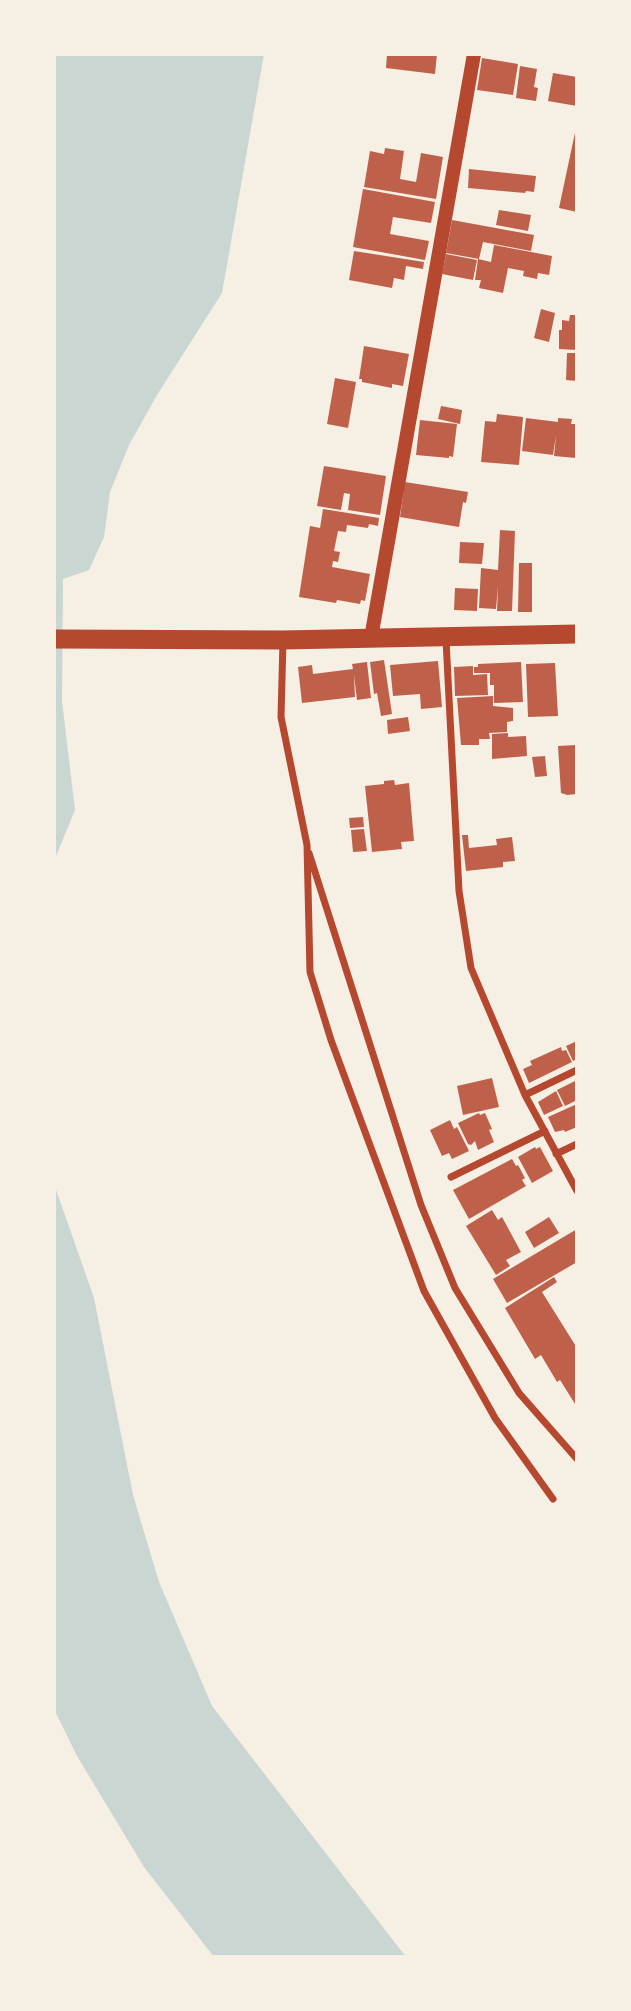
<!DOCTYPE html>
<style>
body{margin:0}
#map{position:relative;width:631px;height:2011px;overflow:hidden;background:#f6efe4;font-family:Lora,serif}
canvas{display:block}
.frame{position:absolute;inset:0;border:56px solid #f6efe4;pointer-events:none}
</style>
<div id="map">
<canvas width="631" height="2011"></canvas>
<div class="frame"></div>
</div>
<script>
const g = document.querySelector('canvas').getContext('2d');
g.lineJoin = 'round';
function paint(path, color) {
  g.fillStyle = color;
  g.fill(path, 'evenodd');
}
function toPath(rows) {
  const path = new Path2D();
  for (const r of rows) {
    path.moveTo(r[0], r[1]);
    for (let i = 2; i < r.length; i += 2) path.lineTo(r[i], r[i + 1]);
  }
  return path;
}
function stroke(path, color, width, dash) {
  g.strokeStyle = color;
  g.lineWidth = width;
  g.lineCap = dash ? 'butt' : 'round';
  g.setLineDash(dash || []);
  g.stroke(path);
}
const water = toPath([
 [54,54,264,54,222,293,157,395,129,445,110,492,104,537,89,570,63,579,62,701,75,810,54,861],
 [54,1184,94,1298,133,1495,159,1582,212,1706,406,1957,214,1957,144,1867,77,1756,54,1709]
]);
const building = toPath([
 [387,54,437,54,435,74,386,68],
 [482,58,518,64,513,95,477,90],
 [520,66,537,69,534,87,538,88,536,101,516,98],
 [553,73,577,77,577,106,548,101],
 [576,128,577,128,577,212,559,208],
 [385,148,404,151,400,179,416,182,421,153,443,157,436,199,364,187,370,151,384,154],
 [469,169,536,176,534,192,526,191,525,193,468,188],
 [363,189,435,202,431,223,393,217,390,234,429,241,425,260,353,247],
 [499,210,531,215,528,231,496,225],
 [452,220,534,235,531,251,483,242,479,259,446,253],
 [494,245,552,256,549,275,538,273,537,279,523,276,524,271,508,268,503,293,479,288,481,280,475,280,478,259,491,262],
 [354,251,424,262,423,269,406,266,404,280,394,278,392,288,349,280],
 [446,254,477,260,473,280,442,274],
 [541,309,555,313,549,342,534,338],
 [570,315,577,315,577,350,559,349,559,330,562,330,562,320,569,321],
 [364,346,409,354,403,386,392,384,392,388,362,382,362,379,359,379],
 [567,353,577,353,577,381,566,380],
 [335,378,356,382,348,428,327,424],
 [441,406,462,410,460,424,438,419],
 [497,414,523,417,519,465,481,462,485,421,496,422],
 [526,418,558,422,558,418,572,419,571,424,577,424,576,458,554,456,556,435,553,455,522,451],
 [420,420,457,424,453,457,449,456,449,458,416,455],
 [324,466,386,476,380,515,348,510,350,494,344,493,341,510,317,506],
 [405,482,468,492,466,503,463,502,459,527,400,517],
 [323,509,379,518,378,526,369,524,368,528,347,525,346,532,338,531,334,551,340,552,338,562,333,561,332,567,370,574,365,601,361,600,360,604,337,600,336,603,299,597,310,526,320,528],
 [500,530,515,531,512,611,497,611,498,586,496,609,479,608,481,568,498,570],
 [460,542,484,543,482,564,459,563],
 [519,563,532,563,532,612,518,612],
 [455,588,478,589,477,611,454,610],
 [384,660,392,714,381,716,377,693,374,694,370,662],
 [438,661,442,707,421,709,420,694,393,696,390,665],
 [367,662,371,698,357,700,354,675,355,697,302,703,298,667,312,665,313,674,353,669,352,664],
 [521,662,523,702,494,703,494,685,490,685,490,673,474,673,474,667,478,667,478,664],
 [555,663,558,716,528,717,526,664],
 [473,666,473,675,487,674,488,695,455,696,454,667],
 [493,696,493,706,513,708,513,721,507,722,507,732,489,733,490,739,479,739,479,745,461,745,457,698],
 [408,717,410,731,388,734,387,720],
 [508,733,508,737,526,736,527,756,492,759,492,734],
 [577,745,577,794,567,795,561,793,558,746],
 [545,756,547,776,535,777,532,757],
 [394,780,395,785,409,783,414,841,401,842,402,849,372,852,365,786,384,784,384,781],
 [363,817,364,827,350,828,349,818],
 [364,829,367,851,353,852,351,830],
 [462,835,468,835,469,848,497,845,496,839,512,837,515,861,503,862,503,867,466,871],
 [577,1041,577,1059,573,1061,566,1046],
 [561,1047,562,1051,566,1050,572,1062,529,1083,523,1069,532,1065,530,1061],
 [492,1078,499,1107,463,1115,457,1086],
 [577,1080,577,1100,565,1106,557,1090],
 [556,1091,563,1106,544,1115,538,1102],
 [577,1104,577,1127,565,1132,564,1130,555,1132,548,1117],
 [479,1113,480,1115,485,1113,492,1129,489,1130,494,1142,478,1150,475,1141,471,1145,468,1144,458,1123],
 [450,1120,454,1129,457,1127,469,1151,452,1159,449,1153,442,1156,430,1130],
 [535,1147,536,1149,540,1147,553,1171,532,1183,518,1157],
 [512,1159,516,1166,518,1165,525,1178,522,1180,526,1186,469,1219,453,1190],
 [492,1210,498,1220,502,1217,521,1252,506,1260,510,1266,496,1275,466,1226],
 [549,1217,559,1233,534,1248,525,1232],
 [577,1229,577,1262,507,1303,493,1279],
 [554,1277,557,1282,542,1292,577,1348,577,1407,560,1380,557,1382,541,1355,535,1359,505,1308]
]);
const minor = toPath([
 [446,640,459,891,471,968,525,1095,577,1191],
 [283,641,281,717,307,845,310,972,331,1040,424,1291,495,1418,553,1499],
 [309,853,421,1205,455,1288,519,1393,577,1459],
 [525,1095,577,1070],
 [556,1154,577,1144],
 [451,1177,545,1131]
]);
const secondary = toPath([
 [371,638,474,54]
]);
const trunk = toPath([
 [54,639,283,640,577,634]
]);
paint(water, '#c9d6d2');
paint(building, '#bf614a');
stroke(minor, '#b5482f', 7);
stroke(secondary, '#b5482f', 14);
stroke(trunk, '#b5482f', 19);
</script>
